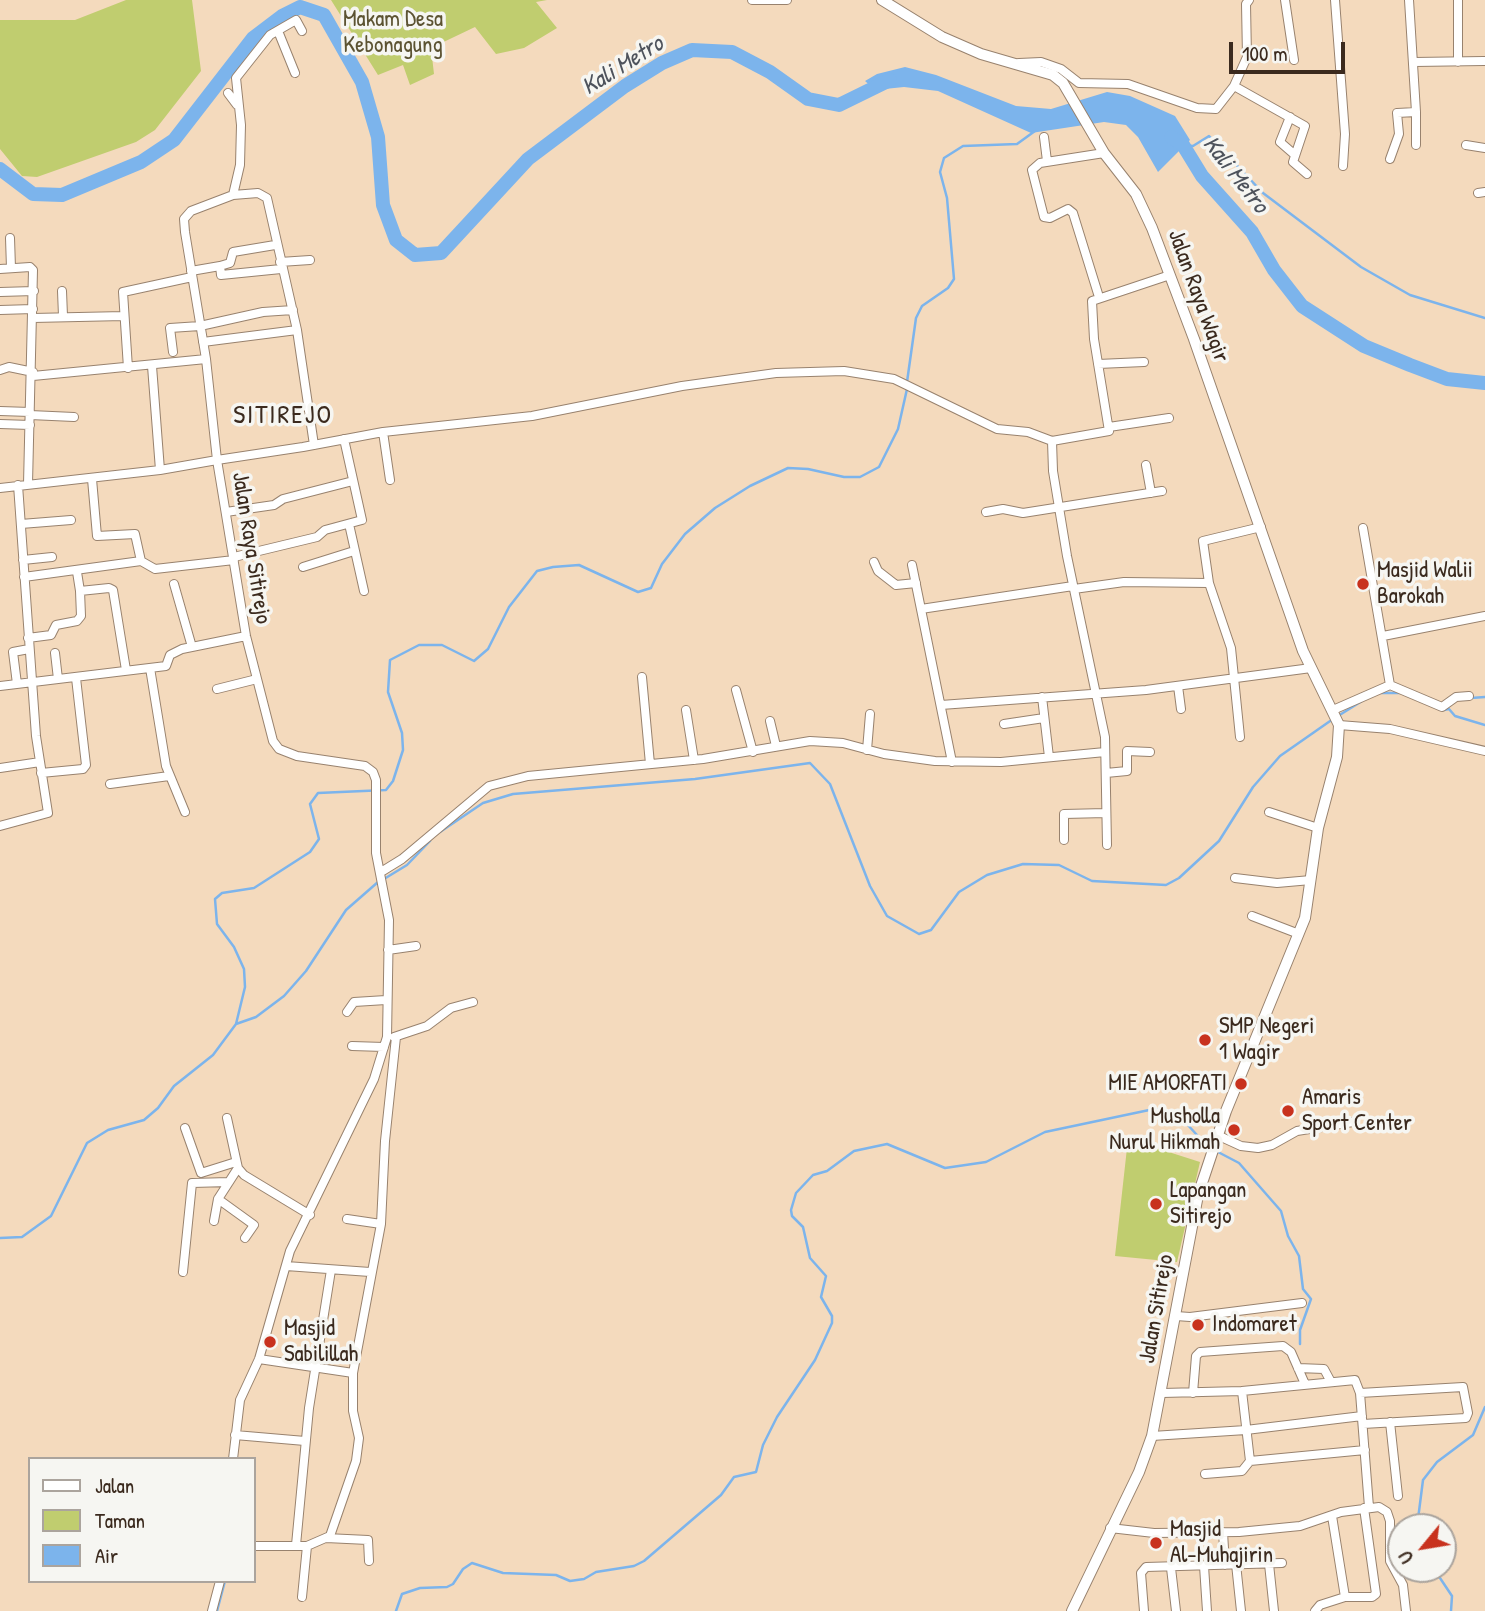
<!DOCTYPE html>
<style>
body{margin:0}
#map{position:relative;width:1485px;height:1611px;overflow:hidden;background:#f4dabd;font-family:"Patrick Hand",sans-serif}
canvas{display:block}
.legend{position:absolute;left:28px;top:1457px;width:228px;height:126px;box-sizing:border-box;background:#f6f6f2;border:2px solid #aba49d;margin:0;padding:9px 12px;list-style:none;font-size:21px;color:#3b2a1e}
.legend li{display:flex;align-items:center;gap:14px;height:35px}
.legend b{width:35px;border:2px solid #aba49d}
.north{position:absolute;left:1387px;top:1513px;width:70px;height:70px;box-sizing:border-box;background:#f6f6f2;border:2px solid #aba49d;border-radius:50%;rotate:240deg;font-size:19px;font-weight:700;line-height:28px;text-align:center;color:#3b2a1e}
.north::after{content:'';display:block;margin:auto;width:24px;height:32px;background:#c8321e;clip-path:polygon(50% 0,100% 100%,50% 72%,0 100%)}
.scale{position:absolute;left:1229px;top:42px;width:116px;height:32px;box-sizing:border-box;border:4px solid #3b2a1e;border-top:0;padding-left:9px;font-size:21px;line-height:24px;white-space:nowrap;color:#3b2a1e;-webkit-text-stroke:5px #f6f6f2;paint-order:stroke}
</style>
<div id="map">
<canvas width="1485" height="1611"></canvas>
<ul class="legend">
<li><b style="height:9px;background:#fff"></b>Jalan</li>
<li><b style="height:19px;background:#c0cd6f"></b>Taman</li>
<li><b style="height:19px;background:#7cb4ec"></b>Air</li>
</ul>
<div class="north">U</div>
<div class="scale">100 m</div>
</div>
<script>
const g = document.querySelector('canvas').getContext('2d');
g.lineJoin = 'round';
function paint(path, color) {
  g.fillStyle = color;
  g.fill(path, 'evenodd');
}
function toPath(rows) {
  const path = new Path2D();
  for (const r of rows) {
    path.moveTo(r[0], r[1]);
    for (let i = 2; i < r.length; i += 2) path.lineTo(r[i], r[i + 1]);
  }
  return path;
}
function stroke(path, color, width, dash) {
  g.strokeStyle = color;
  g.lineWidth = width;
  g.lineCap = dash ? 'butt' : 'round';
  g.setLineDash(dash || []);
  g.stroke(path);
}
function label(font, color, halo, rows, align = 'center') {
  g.font = font + ' "Patrick Hand",sans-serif';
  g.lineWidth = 7;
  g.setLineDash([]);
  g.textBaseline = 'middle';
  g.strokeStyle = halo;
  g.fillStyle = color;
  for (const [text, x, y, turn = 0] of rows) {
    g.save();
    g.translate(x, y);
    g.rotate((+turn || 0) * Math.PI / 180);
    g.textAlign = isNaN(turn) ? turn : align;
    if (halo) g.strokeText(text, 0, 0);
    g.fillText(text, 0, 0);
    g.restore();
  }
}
const green = toPath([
 [126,0,192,0,201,71,155,130,136,142,37,177,22,176,0,149,0,20,75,20],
 [331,0,547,0,536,2,557,28,524,48,496,54,475,27,431,48,434,74,410,85,403,65,378,75],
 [1128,1139,1200,1162,1177,1262,1115,1256]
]);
const water = toPath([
 [905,67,936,75,1016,106,1051,109,1107,92,1130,96,1175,116,1190,140,1158,172,1138,137,1126,125,1104,122,1031,133,938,91,904,87,875,90,865,81,877,74]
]);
const stream = toPath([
 [1183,145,1193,146,1209,136,1263,193,1361,267,1410,295,1485,318],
 [907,382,916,318,922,306,948,288,954,279,947,198,940,172,944,158,963,146,1017,144,1035,131],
 [1381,693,1399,693],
 [1471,698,1485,697],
 [1444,710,1449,709,1455,716,1485,725],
 [1338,716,1362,701],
 [440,832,483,803,513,794,695,779,810,763,830,784,870,886,887,916,919,934,931,930,959,892,987,875,1023,864,1059,865,1092,881,1166,885,1179,878,1219,841,1253,787,1280,756,1333,719],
 [384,879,407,865,430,841],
 [236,1024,256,1017,284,996,306,971,346,910,378,882],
 [1218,1152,1239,1163,1281,1211,1288,1236,1299,1256,1303,1289,1311,1299,1300,1330,1300,1344],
 [0,1238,22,1237,51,1216,87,1143,108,1130,144,1120,158,1108,174,1086,213,1055,236,1024,245,987,244,969,234,947,217,924,215,899,222,893,254,888,310,852,319,839,310,804,318,793,386,790,393,781,403,750,402,733,388,692,390,660,419,645,442,645,474,661,488,649,509,607,537,571,553,567,579,565,638,592,651,588,662,564,685,534,715,508,750,486,788,468,808,469,844,477,860,477,879,467,898,429,907,389],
 [1417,1527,1423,1480,1437,1462,1473,1435,1485,1407],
 [1434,1569,1452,1596,1451,1611],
 [217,1611,225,1581],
 [396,1611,402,1594,420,1588,447,1587,453,1584,463,1569,472,1563,503,1573,556,1575,570,1581,584,1579,596,1572,634,1566,644,1561,721,1495,734,1477,756,1472,763,1445,777,1417,815,1360,832,1323,832,1316,821,1297,826,1276,810,1258,803,1227,792,1216,791,1210,796,1193,813,1175,827,1171,854,1151,887,1144,945,1168,986,1162,1045,1132,1154,1109,1177,1113,1206,1145]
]);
const river = toPath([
 [1171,137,1183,145,1202,176,1252,232,1274,270,1302,306,1364,346,1410,365,1447,379,1485,383],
 [0,169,33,194,62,195,141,162,174,140,253,38,282,16,300,7,324,15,362,82,378,137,383,205,396,240,415,255,441,253,528,159,625,86,662,63,692,50,732,52,770,72,808,99,839,105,890,80]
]);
const minor = toPath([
 [752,0,787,0],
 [1285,0,1294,60],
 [1335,0,1345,134,1343,166],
 [278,31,295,73],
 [1414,62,1484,61],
 [1458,62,1458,0],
 [1019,63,1041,62,1061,69,1079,83,1128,84,1197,108,1216,109,1234,86,1247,57,1246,4,1249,0],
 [1234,86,1305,126,1293,162,1307,174],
 [228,93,237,105],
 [1416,112,1416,145],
 [1290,117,1280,142,1295,155],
 [1044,137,1047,161],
 [1466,145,1485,148],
 [1390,159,1399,134,1397,113,1416,112,1409,0],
 [1478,193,1485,192],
 [233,195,240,165,241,125,236,78,270,35,296,20,302,31],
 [10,238,11,268],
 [280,262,310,260],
 [220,266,230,263,233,252,275,245],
 [0,269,30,267,33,270,28,484],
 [191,271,220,266,221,275,281,269],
 [62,291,63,316],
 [0,292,34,291],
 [1099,297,1073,213,1068,209,1050,218,1044,217,1032,170,1040,163,1104,153],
 [0,310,33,309],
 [33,318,124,316],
 [200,326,263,312,293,310],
 [203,342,297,330],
 [173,352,170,328,200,326],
 [1098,364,1144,362],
 [152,366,160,470],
 [128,368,123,292,192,277],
 [0,370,9,367,33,372],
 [33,376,206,359],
 [0,411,30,412],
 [30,415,74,417],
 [0,424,30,425],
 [1109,427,1169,418],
 [383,432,390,480],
 [314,445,297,330,267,198,258,193,233,195,191,211,184,219,185,232,206,359,217,460,303,447,383,432,532,416,682,386,776,373,844,371,894,379,997,429,1028,432,1052,441],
 [1146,465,1151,493],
 [92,479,97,536,135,534,141,561],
 [0,488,160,470,217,460,246,636,273,741,279,749,297,756,365,766,373,772,376,780,376,853,389,920,387,1037,374,1079,290,1251,259,1359,240,1400,233,1459],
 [226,512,274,505,283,499,353,481],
 [986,512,1003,509,1023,513,1162,491],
 [21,524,71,520],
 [349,524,364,591],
 [1363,528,1390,685],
 [234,557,317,537,325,530,362,520,344,439],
 [23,560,52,557],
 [874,562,878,571,896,585,916,583],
 [912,565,952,762],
 [303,567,354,551],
 [77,572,80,591,109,588,113,590,126,670],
 [24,577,141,561,155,569,234,560],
 [1209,583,1203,541,1261,527],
 [174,584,192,647],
 [1074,589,1124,582,1209,583,1231,648,1240,737],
 [921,609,1073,586],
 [1383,636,1485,616],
 [28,638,51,635,56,625,77,621,81,616,80,591],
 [55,653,58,679],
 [150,668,166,766,185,812],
 [642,677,650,764],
 [17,684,13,652,29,649],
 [0,686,166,666,170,655,182,649,246,636],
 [1178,686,1181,709],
 [217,689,257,679],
 [736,690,753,752],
 [1042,697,1049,757],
 [941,705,1146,690,1311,668],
 [686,710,694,760],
 [1333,710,1390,685,1442,707,1456,697,1469,696],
 [770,721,776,746],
 [1004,724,1044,718],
 [1339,725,1390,729,1485,751],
 [867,750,870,714],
 [0,768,40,762],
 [41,773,83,769,86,765,76,678],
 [1106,773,1127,771,1127,751,1150,752],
 [110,784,169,776],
 [1269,812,1318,828],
 [0,826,48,813,36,736,18,485],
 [1064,840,1064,814,1106,813],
 [1107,845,1105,737,1067,556,1053,471,1052,441,1109,431,1094,339,1092,301,1170,275],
 [381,872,402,859,489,786,528,776,703,759,810,741,843,743,884,754,935,761,1001,762,1105,752],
 [1235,878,1277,883,1311,880],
 [1252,916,1299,934],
 [388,950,416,946],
 [347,1012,354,1002,386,1000],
 [394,1037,427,1026,451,1008,473,1002],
 [352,1046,384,1047],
 [227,1118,238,1168,244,1175,310,1215],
 [185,1128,201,1173,236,1162],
 [1217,1135,1241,1146,1258,1148,1272,1145,1297,1131,1353,1122],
 [238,1168,218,1199,254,1225,245,1238],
 [347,1219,381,1224],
 [214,1221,218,1199],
 [286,1266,370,1272],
 [183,1272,192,1183,229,1182],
 [1176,1316,1190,1317,1302,1303],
 [259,1359,353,1373],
 [1298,1368,1324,1369,1331,1382],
 [1242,1391,1250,1461,1365,1450],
 [1162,1393,1242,1391,1355,1380,1360,1393,1369,1507],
 [1193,1393,1196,1356,1200,1352,1283,1346,1291,1352,1305,1384],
 [1360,1393,1463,1387,1468,1413,1466,1418,1363,1424],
 [1390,1422,1398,1496],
 [235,1435,305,1441],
 [1152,1436,1246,1430,1362,1416],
 [1205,1474,1242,1471,1250,1461],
 [1110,1528,1154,1533,1239,1532,1300,1526,1341,1512,1379,1507,1387,1512,1390,1521,1390,1561,1403,1585,1406,1611],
 [1223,1532,1225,1565],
 [326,1538,368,1540,369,1561],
 [296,1545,309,1408,331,1270],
 [254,1546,307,1546,330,1536,356,1461,359,1438,353,1411,353,1373,381,1224,385,1141,396,1037],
 [1236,1564,1241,1611],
 [1269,1564,1274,1611],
 [1204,1566,1207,1611],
 [1171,1568,1176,1611],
 [302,1597,307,1546],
 [1345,1597,1372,1597,1376,1594,1364,1508],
 [212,1611,220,1581],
 [1144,1611,1141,1573,1146,1567,1282,1563],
 [1315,1611,1320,1605,1345,1597,1332,1516]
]);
const major = toPath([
 [882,0,942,37,981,54,1053,75,1063,83,1104,153,1136,194,1152,228,1194,339,1303,651,1339,725,1337,757,1318,828,1305,918,1226,1111,1198,1195,1152,1436,1139,1472,1072,1611]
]);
const markers = [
 [1363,584,7,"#c8321e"],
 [1205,1040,7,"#c8321e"],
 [1241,1084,7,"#c8321e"],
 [1288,1111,7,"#c8321e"],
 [1234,1130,7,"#c8321e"],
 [1156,1204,7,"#c8321e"],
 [1198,1325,7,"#c8321e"],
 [270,1342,7,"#c8321e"],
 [1156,1543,7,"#c8321e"]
];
const parkNames = [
 ["Makam Desa",393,20],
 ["Kebonagung",393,46]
];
const streetNames = [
 ["Jalan Raya Wagir",1198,296,70],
 ["Jalan Raya Sitirejo",251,548,81],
 ["Jalan Sitirejo",1157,1309,-80]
];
const poiNames = [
 ["Masjid Walii",1377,571],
 ["Barokah",1377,597],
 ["SMP Negeri",1219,1027],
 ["1 Wagir",1219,1053],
 ["MIE AMORFATI",1227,1084,"right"],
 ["Amaris",1302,1098],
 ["Sport Center",1302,1124],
 ["Musholla",1220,1117,"right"],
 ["Nurul Hikmah",1220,1143,"right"],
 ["Lapangan",1170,1191],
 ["Sitirejo",1170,1217],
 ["Indomaret",1212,1325],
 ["Masjid",284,1329],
 ["Sabilillah",284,1355],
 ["Masjid",1170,1530],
 ["Al-Muhajirin",1170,1556]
];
const waterNames = [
 ["Kali Metro",623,66,-32],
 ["Kali Metro",1235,175,52]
];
const quarterNames = [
 ["SITIREJO",283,416]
];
paint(green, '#c0cd6f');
paint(water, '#7cb4ec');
stroke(stream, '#7cb4ec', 2.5);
stroke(river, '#7cb4ec', 14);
stroke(minor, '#98826e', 10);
stroke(major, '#98826e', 12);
stroke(minor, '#fff', 8);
stroke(major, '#fff', 10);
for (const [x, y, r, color] of markers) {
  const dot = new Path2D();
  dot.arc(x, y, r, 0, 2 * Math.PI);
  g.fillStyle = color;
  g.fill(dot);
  stroke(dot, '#f6f6f2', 2.5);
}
label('23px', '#5c5332', '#f6f6f2', parkNames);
label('23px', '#3b2a1e', '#f6f6f2', streetNames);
label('23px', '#3b2a1e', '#f6f6f2', poiNames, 'left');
label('italic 24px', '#4e535c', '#f6f6f2', waterNames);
g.letterSpacing = '2px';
label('26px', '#3b2a1e', '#f6f6f2', quarterNames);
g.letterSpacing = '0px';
</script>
